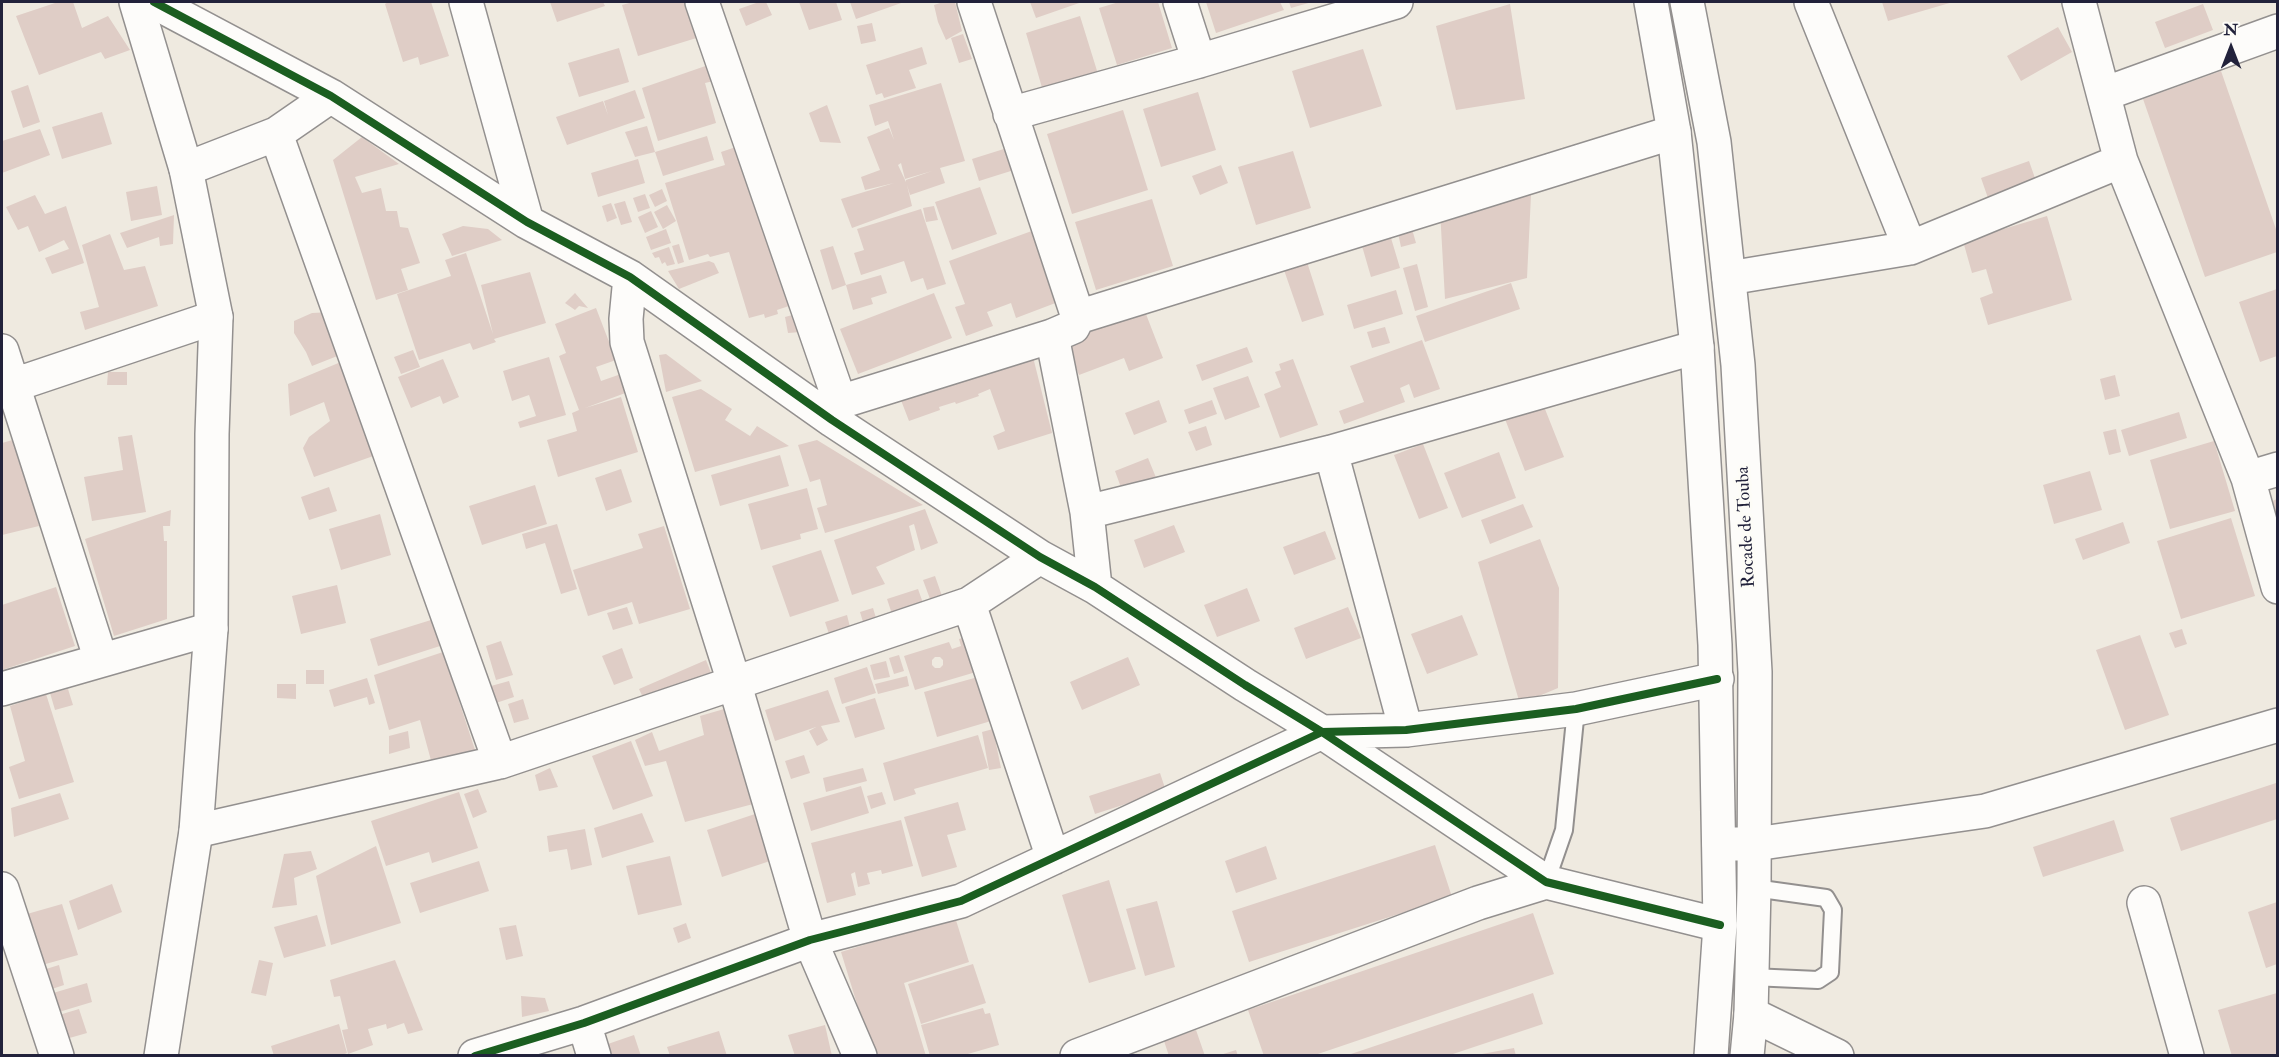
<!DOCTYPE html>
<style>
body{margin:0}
#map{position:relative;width:2279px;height:1057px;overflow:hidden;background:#efeae0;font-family:"IM FELL Double Pica",serif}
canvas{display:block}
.frame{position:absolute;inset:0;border:3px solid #22223b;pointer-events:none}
.north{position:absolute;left:2201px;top:18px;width:60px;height:60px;-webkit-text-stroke:4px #fdfcf7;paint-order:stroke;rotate:0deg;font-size:16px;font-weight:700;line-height:24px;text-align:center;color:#22223b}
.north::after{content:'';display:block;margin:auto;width:21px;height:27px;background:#22223b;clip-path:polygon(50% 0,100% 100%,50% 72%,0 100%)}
</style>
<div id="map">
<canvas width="2279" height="1057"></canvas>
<div class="frame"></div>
<div class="north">N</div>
</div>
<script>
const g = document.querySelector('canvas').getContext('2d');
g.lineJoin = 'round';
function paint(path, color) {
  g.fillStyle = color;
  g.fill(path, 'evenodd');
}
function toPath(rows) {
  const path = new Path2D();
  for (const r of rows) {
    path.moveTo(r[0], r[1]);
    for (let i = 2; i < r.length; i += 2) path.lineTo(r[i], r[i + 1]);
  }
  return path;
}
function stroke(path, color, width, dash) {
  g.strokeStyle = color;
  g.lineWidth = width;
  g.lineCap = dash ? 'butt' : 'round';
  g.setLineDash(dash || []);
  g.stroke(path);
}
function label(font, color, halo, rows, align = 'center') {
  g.font = font + ' "IM FELL Double Pica",serif';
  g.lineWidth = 6;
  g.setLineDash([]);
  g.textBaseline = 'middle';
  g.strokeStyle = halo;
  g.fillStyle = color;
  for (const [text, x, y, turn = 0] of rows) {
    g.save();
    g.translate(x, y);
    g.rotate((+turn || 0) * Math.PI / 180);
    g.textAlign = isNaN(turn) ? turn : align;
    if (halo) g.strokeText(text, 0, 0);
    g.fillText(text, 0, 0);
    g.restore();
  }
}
const building = toPath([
 [58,2,73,2,82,28,108,16,130,50,105,59,101,52,39,75,16,16],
 [388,2,431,2,449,56,420,65,418,57,403,62,385,4],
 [550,2,603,2,605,6,557,22],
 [633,2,692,2,703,36,638,56,622,5],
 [759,2,766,2,772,15,746,26,739,9],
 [799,2,836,2,842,20,809,30],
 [850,2,904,2,856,19],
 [943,2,955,2,962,31,946,40,938,22,934,5],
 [1030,2,1082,2,1036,18],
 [1119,2,1158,2,1172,48,1117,65,1099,8],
 [1206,2,1280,2,1284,10,1216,33],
 [1289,2,1312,2,1291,8],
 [1882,2,1953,2,1888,21],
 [1510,4,1525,99,1456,110,1436,26],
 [2203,4,2213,30,2165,48,2155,22],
 [1080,16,1098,74,1043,91,1026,33],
 [872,23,876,41,861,44,857,26],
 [2058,27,2072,52,2021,81,2007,56],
 [963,34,972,59,959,63,951,38],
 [922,47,927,64,909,70,916,88,884,98,882,93,876,95,866,65],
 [619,48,629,82,579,97,568,63],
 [1363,49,1382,106,1310,128,1292,71],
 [717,62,722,79,705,83,716,123,658,141,642,88],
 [2221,71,2277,232,2277,252,2205,277,2143,99],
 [941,83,965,161,940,168,945,183,910,195,907,185,912,206,852,228,841,199,894,183,865,190,861,177,880,170,867,137,889,128,894,140,888,121,875,126,869,105],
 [901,163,905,179,932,171,906,180,906,182,898,165],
 [28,85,40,122,23,128,11,91],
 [635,90,645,118,567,145,556,117,603,101,608,115,604,101],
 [1198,92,1216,150,1161,167,1143,109],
 [827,105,841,143,820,142,809,113],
 [1123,110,1148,190,1072,214,1047,134],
 [102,112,112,144,62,159,52,127],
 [647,126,655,152,707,136,714,160,663,176,655,152,635,157,625,132],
 [40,129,50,155,2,173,2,141],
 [362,137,399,164,355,177,362,193,381,188,386,211,397,211,400,227,408,228,420,263,401,269,408,290,376,300,333,160],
 [742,145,792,305,777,310,778,314,765,318,764,314,749,318,729,252,710,257,708,254,689,260,665,183,725,165,721,152],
 [1007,148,1014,170,979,181,972,159],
 [1293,151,1311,208,1256,225,1238,167],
 [638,159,645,183,598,197,591,173],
 [2029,161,2036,181,1988,198,1981,178],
 [1221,165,1228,183,1200,195,1192,176],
 [157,186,162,215,131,221,126,192],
 [980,187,997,234,952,250,935,202],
 [662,189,667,201,655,207,649,195],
 [645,194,650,208,638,212,633,198],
 [35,195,45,214,66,206,84,263,52,274,45,258,69,249,64,240,39,252,28,226,18,230,6,207],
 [1531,195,1527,278,1445,299,1440,210],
 [1152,199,1173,266,1096,290,1075,222],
 [625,201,632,222,621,225,614,204],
 [611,203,617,218,607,222,602,206],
 [667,205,676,221,663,229,654,212],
 [934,206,938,220,926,222,923,208],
 [921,209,946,284,927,290,923,278,911,282,904,261,861,275,854,253,864,250,857,229],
 [651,211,658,227,645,233,638,217],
 [174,215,173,244,160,246,159,237,127,248,120,233],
 [2047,216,2072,300,1988,325,1980,298,1993,293,1986,269,1972,273,1963,241],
 [463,226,488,229,502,240,452,256,442,234],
 [1040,228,1066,299,1016,318,1011,303,987,312,993,326,966,336,955,307,965,304,949,261],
 [666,229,671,243,651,250,646,237],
 [1412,229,1416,243,1401,247,1398,233],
 [110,234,124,270,145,266,158,306,85,330,80,312,99,307,82,245],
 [1391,238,1400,268,1371,277,1362,246],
 [679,244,684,262,678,264,672,246],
 [833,246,846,285,832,290,820,250],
 [669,247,675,264,667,266,665,262,662,264,659,257,655,258,652,253],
 [466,253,493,334,481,285,530,272,546,323,494,339,496,342,473,350,470,343,419,360,397,294,451,276,445,260],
 [709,261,714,263,719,273,679,289,668,271],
 [1307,262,1324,315,1302,322,1284,270],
 [1417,264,1428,307,1415,311,1403,268],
 [881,275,887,293,871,298,873,304,853,310,846,285],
 [1511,283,1520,309,1425,342,1416,316],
 [2277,289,2277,356,2260,362,2239,302],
 [1396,290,1403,314,1354,329,1347,305],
 [575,293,588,308,579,306,575,310,565,303],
 [934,293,952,338,858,374,840,329],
 [596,308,616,360,596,367,601,381,621,374,628,392,585,408,621,397,638,452,558,477,547,440,577,431,572,413,579,410,559,356,566,353,555,324],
 [1144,309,1163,358,1129,371,1124,358,1079,375,1065,340],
 [332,312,345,353,312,366,306,352,294,333,294,321,312,313],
 [796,314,801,332,788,333,785,317],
 [1385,327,1390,343,1372,348,1367,332],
 [1422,340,1440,389,1414,398,1409,384,1400,388,1405,402,1344,424,1339,411,1364,402,1350,366],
 [1247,347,1253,362,1202,381,1196,365],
 [413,350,420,367,401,374,394,357],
 [1032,353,1052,433,998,450,993,436,1005,431,990,389,978,394,979,396,956,404,955,402,939,407,940,410,909,421,899,395],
 [666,354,702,381,666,392,659,355],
 [549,357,566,415,520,428,518,422,536,416,529,395,512,401,503,371],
 [348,359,379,454,314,477,303,448,309,437,330,421,324,402,290,416,288,384],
 [443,359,459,397,443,404,440,396,411,408,398,377],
 [1293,359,1318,425,1280,438,1264,394,1281,387,1275,372,1281,370,1279,364],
 [108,372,127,372,127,385,107,385],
 [2115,375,2120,396,2105,400,2100,379],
 [1248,376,1260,407,1225,420,1213,388],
 [701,389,732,409,725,420,750,436,757,426,789,446,695,472,672,397],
 [1159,400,1167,422,1134,435,1125,413],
 [1212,400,1217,414,1189,424,1184,410],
 [1543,404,1564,457,1525,471,1505,419],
 [2179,412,2187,438,2129,456,2121,430],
 [1206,426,1212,445,1196,451,1188,432],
 [2116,429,2121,452,2109,455,2103,432],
 [132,435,146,512,92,521,84,477,123,470,118,437],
 [16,439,39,526,2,535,2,443],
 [817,440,923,505,825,533,817,508,827,505,820,479,810,482,798,445],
 [2214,441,2235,511,2170,529,2150,460],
 [1423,444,1448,508,1419,519,1394,455],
 [1499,452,1516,498,1462,518,1444,473],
 [780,455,789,486,720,506,711,475],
 [1148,458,1157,480,1123,493,1115,471],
 [621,469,632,502,606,511,595,478],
 [2090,471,2102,510,2054,524,2043,485],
 [535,485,547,524,482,545,469,506],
 [329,487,337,511,309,520,301,497],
 [807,488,818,529,800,534,801,539,761,550,748,504],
 [2277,499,2277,523,2270,502],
 [1523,504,1533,527,1490,544,1481,520],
 [925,509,938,543,921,550,914,524,909,526,915,550,876,567,885,584,852,595,834,540],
 [171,510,170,526,163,526,164,541,167,541,167,619,114,636,85,539],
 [380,514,391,555,341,570,329,529],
 [2231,518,2255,596,2181,619,2157,541],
 [2123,522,2130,543,2083,560,2075,539],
 [557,524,577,589,561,594,545,543,526,549,522,534],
 [1174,525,1185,552,1144,568,1134,540],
 [664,526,690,609,639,624,632,602,588,616,573,570,643,548,638,534],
 [1325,531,1336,559,1294,575,1283,547],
 [1540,539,1559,588,1558,688,1520,704,1478,562],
 [821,550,839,601,790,617,772,566],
 [935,576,942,596,930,599,923,580],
 [337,585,346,623,301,634,292,596],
 [56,587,75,646,2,670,2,605],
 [1247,588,1260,621,1217,637,1204,605],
 [918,589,923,603,892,614,887,599],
 [627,607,633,624,613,630,607,613],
 [1348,607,1361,638,1306,659,1294,628],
 [873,608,876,618,863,622,860,612],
 [847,615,850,627,829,634,825,622],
 [1462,615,1478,655,1427,674,1411,634],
 [431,620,440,646,378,666,370,639],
 [2182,629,2187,644,2175,648,2169,633],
 [2140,635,2169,715,2125,730,2096,650],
 [966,637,976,672,915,690,904,656,949,642,952,649,961,646,959,639],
 [935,657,940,657,943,660,943,665,940,668,935,668,932,665,932,660],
 [501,641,513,675,496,680,486,646],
 [622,648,633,678,614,685,602,656],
 [443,652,475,750,432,764,420,720,389,730,374,675],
 [899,655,904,671,894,674,889,658],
 [1128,657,1140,685,1082,710,1070,682],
 [706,660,713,678,647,706,639,689],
 [886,661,890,677,874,680,870,665],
 [867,667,876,693,842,704,834,678],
 [306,670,324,670,324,684,306,684],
 [907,676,909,686,878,694,875,684],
 [978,677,991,721,937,737,924,692],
 [367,678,375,703,369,705,367,697,334,707,329,690],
 [509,681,514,697,496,703,491,686],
 [277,684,296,684,296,699,277,698],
 [68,689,73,705,55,710,50,693],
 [828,690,840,722,821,726,828,740,817,746,809,731,816,727,775,741,765,710],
 [46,694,74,782,19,799,9,767,25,761,10,706],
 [875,698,885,729,855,738,845,707],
 [523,699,529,719,514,723,508,704],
 [731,707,757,803,685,822,666,761,645,766,635,740,652,732,659,751,704,735,700,716],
 [993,729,1001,768,989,770,982,732],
 [408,731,410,748,389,754,389,736],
 [978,735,988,768,914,789,916,794,894,801,883,763],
 [631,741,653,796,613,810,592,756],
 [804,755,810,773,791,779,785,761],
 [550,768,558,787,539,791,535,775],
 [863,768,867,781,826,792,823,778],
 [1160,773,1166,791,1095,814,1089,796],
 [2276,783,2277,819,2181,851,2170,818],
 [861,786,869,813,811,831,803,803],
 [478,789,487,812,473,818,464,794],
 [459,792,478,848,432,863,429,852,386,866,371,821],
 [882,792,886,804,871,809,867,796],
 [60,793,69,819,14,837,11,808],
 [958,802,966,830,947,835,957,867,922,877,904,817],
 [642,813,654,842,602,858,594,828],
 [758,813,773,860,722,877,707,830],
 [901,820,913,866,882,874,881,870,867,873,870,884,858,887,855,872,851,874,856,895,827,903,811,843],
 [2114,820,2124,851,2043,877,2033,847],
 [585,829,592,865,571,870,567,849,549,852,547,836],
 [1435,845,1452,897,1249,962,1232,911],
 [376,846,401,923,331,945,316,876],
 [1266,846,1277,879,1236,893,1225,861],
 [311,851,317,869,294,878,297,905,272,908,284,854],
 [670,856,682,905,638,915,626,866],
 [479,861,489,891,420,913,410,883],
 [1109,880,1136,969,1089,983,1062,895],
 [112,884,122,912,78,930,69,901],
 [1157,901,1175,967,1145,976,1126,909],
 [2277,902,2277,964,2266,968,2248,912],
 [62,904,78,955,42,965,27,914],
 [1533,913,1554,974,1312,1056,1264,1056,1248,1010],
 [317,915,326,946,284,958,274,927],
 [955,917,969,962,904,983,926,1056,873,1056,841,952],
 [686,923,691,938,678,943,673,928],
 [516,925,523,956,506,960,499,928],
 [259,960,273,963,266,996,251,993],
 [395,960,423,1030,408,1034,404,1023,387,1029,386,1024,368,1029,373,1045,348,1054,342,1030,348,1029,340,996,334,997,330,980],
 [973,964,986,1003,921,1024,908,984],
 [59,965,64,985,52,989,46,969],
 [87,983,92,1002,59,1012,53,993],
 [1533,993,1543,1024,1447,1056,1345,1056],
 [2277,993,2277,1056,2232,1056,2218,1010],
 [521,996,545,998,549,1011,522,1017],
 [983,1008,985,1014,990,1013,999,1045,961,1056,930,1056,921,1025],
 [79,1009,87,1033,66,1039,59,1015],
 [339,1024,347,1053,340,1056,274,1056,271,1046],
 [825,1025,832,1056,795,1056,788,1035],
 [1196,1030,1205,1056,1169,1056,1164,1041],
 [719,1031,727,1056,670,1056,667,1047],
 [634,1035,641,1056,608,1056,605,1045],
 [1514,1048,1516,1056,1482,1056,1482,1054],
 [1236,1050,1238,1056,1220,1056,1220,1055]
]);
const lane = toPath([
 [1546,882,1564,830,1576,709],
 [1752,977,1818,980,1830,972,1833,910,1826,898,1754,888]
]);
const street = toPath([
 [154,2,331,96,527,222,630,277,832,420,1040,557,1095,587,1245,685,1322,732,1546,882,1720,925],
 [466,2,527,222],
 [702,2,840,402,832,420],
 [974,2,1078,317],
 [1180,2,1199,61],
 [1811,2,1910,248],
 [2079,2,2121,161,2248,478,2278,587],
 [2104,94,2278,31],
 [1010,114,1199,61,1396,2],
 [276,134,500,762],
 [186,169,276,134,331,96],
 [630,277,626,319,627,342,734,682,810,940,860,1056],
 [1729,278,1910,248,2121,161],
 [1052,336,1087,512,1095,587],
 [2,351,101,660],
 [2,389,216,317],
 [840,402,1052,336,1073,327,1078,317,1674,132],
 [1331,452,1406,730],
 [2248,478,2278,469],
 [1087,512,1331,452,1697,347],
 [969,604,1053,858],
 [2,689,211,629],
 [196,831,500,762,969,604,1040,557],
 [2,889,57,1056],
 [2144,903,2187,1056],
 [584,1023,594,1056],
 [475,1056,584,1023,810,940,961,901,1322,732,1406,730,1576,709,1717,679],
 [1077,1056,1478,903,1546,882]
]);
const secondary = toPath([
 [136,2,186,169,216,317,212,434,211,629,196,831,161,1056],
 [1719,844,1755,844,1985,811,2278,725],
 [1751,1014,1837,1056]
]);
const primary = toPath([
 [1651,2,1674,132,1697,347,1715,645,1720,925,1711,1056],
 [1687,2,1714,142,1738,365,1755,672,1754,888,1751,1014,1747,1056]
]);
const cycleway = toPath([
 [154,2,331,96,527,222,630,277,832,420,1040,557,1095,587,1245,685,1322,732,1546,882,1720,925],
 [475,1056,584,1023,810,940,961,901,1322,732,1406,730,1576,709,1717,679]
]);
const streetNames = [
 ["Rocade de Touba",1747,527,-93]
];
paint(building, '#dfcdc6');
stroke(lane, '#93908f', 20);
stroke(street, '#93908f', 36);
stroke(secondary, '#93908f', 36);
stroke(primary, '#93908f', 36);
stroke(lane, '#fdfcfa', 16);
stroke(street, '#fdfcfa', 33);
stroke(secondary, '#fdfcfa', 33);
stroke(primary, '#fdfcfa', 33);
stroke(cycleway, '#1b5e20', 8);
label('18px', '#22223b', '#fdfcf7', streetNames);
</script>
